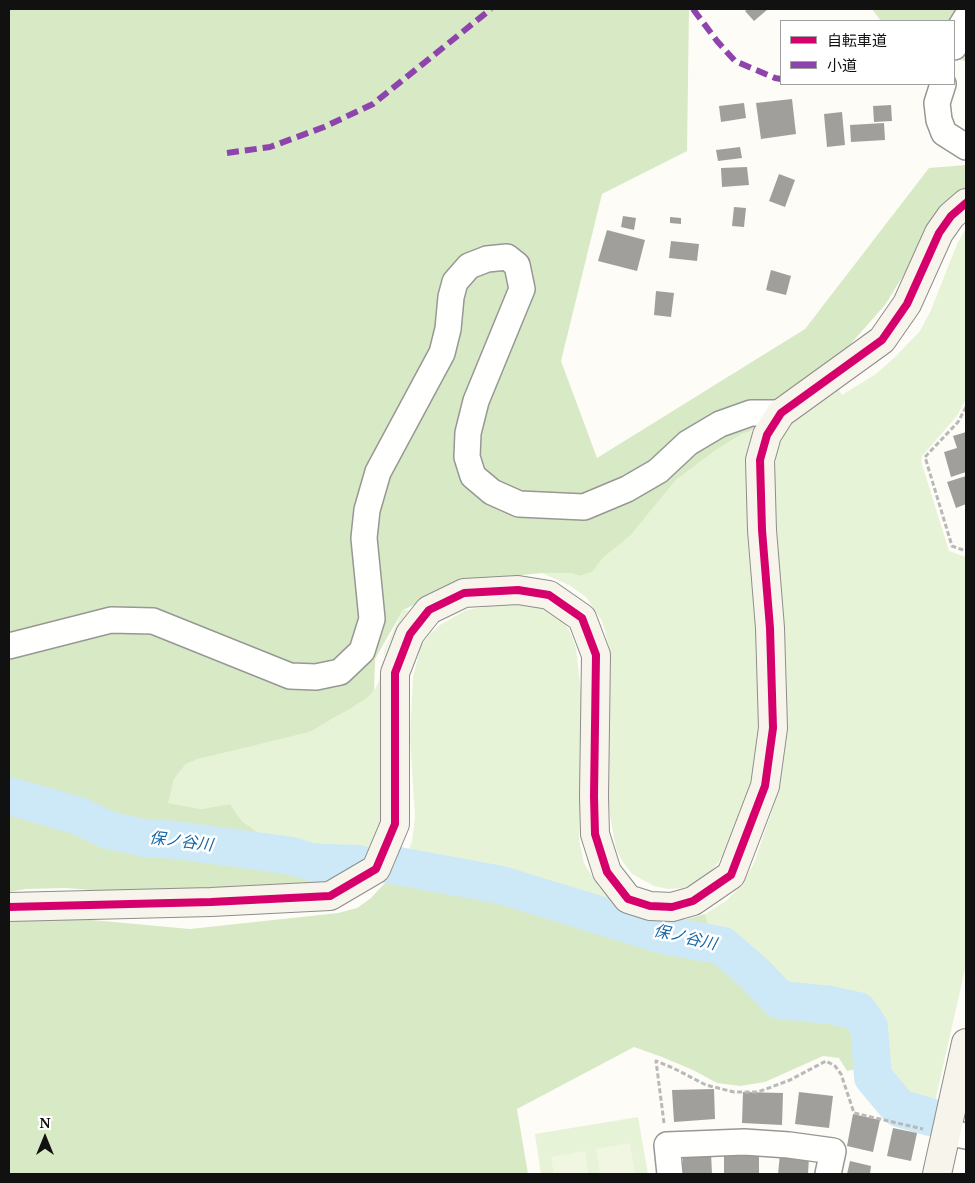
<!DOCTYPE html>
<meta charset="utf-8">
<style>
body{margin:0}
#map{position:relative;width:975px;height:1183px;overflow:hidden;background:#fdfcf7;font-family:"Noto Serif","Noto Sans JP",serif}
canvas{display:block}
.frame{position:absolute;inset:0;border:10px solid #111;pointer-events:none}
.legend{position:absolute;left:780px;top:20px;width:175px;height:65px;box-sizing:border-box;background:#fff;border:1px solid #a0a0a0;margin:0;padding:6px 9px;list-style:none;font-size:15px;color:#111}
.legend li{display:flex;align-items:center;gap:10px;height:25px}
.legend b{width:25px;border:1px solid #a0a0a0}
.north{position:absolute;left:20px;top:1113px;width:50px;height:50px;-webkit-text-stroke:4px #fff;paint-order:stroke;rotate:0deg;font-size:14px;font-weight:700;line-height:20px;text-align:center;color:#111}
.north::after{content:'';display:block;margin:auto;width:18px;height:22px;background:#111;clip-path:polygon(50% 0,100% 100%,50% 72%,0 100%)}
</style>
<div id="map">
<canvas width="975" height="1183"></canvas>
<div class="frame"></div>
<ul class="legend">
<li><b style="height:6px;background:#d6006c"></b>自転車道</li>
<li><b style="height:6px;background:#8e44ad"></b>小道</li>
</ul>
<div class="north">N</div>
</div>
<script>
const g = document.querySelector('canvas').getContext('2d');
g.lineJoin = 'round';
function paint(path, color) {
  g.fillStyle = color;
  g.fill(path, 'evenodd');
}
function toPath(rows) {
  const path = new Path2D();
  for (const r of rows) {
    path.moveTo(r[0], r[1]);
    for (let i = 2; i < r.length; i += 2) path.lineTo(r[i], r[i + 1]);
  }
  return path;
}
function stroke(path, color, width, dash) {
  g.strokeStyle = color;
  g.lineWidth = width;
  g.lineCap = dash ? 'butt' : 'round';
  g.setLineDash(dash || []);
  g.stroke(path);
}
function label(font, color, halo, rows, align = 'center') {
  g.font = font + ' "Noto Serif","Noto Sans JP",serif';
  g.lineWidth = 5;
  g.setLineDash([]);
  g.textBaseline = 'middle';
  g.strokeStyle = halo;
  g.fillStyle = color;
  for (const [text, x, y, turn = 0] of rows) {
    g.save();
    g.translate(x, y);
    g.rotate((+turn || 0) * Math.PI / 180);
    g.textAlign = isNaN(turn) ? turn : align;
    if (halo) g.strokeText(text, 0, 0);
    g.fillText(text, 0, 0);
    g.restore();
  }
}
const green = toPath([
 [966,228,966,399,957,416,922,456,921,461,949,551,966,557,966,965,934,1106,900,1096,893,1090,885,1077,881,1069,878,1052,881,1038,874,1021,867,1017,857,1017,749,986,735,969,718,959,705,914,726,901,741,886,754,863,773,808,782,769,786,740,787,716,774,473,777,451,783,435,794,417,837,387,842,395,876,374,895,357,920,331,931,310,957,244],
 [751,431,757,438,760,735,749,796,729,845,718,863,708,874,696,883,682,888,668,889,654,886,632,874,622,861,616,849,610,815,607,773,611,655,606,635,602,621,586,597,569,585,542,573,572,573,580,576,592,572,604,557,630,536,676,480,716,450,742,434],
 [509,603,537,605,551,612,564,622,571,634,576,649,583,711,579,839,584,863,590,873,600,888,612,900,474,869,441,876,430,877,416,877,398,870,408,852,412,841,415,817,410,737,413,677,421,646,429,635,440,625,466,610],
 [403,610,409,610,397,628,388,645,383,660,381,677,385,743,382,823,369,853,357,867,302,855,286,848,259,833,242,821,230,804,201,809,167,803,174,779,186,764,198,759,232,750,331,720,350,709,367,698,374,691,379,681,385,649],
 [638,1117,648,1174,541,1174,535,1134]
]);
const forest = toPath([
 [9,9,689,9,687,151,602,194,561,361,597,458,805,329,929,168,966,165,966,196,945,208,885,305,825,373,751,431,742,434,716,450,676,480,630,536,604,557,592,572,580,576,572,573,542,573,464,581,403,610,375,659,374,691,367,698,350,709,309,732,198,759,186,764,174,779,168,803,201,809,230,804,242,821,259,833,286,848,302,855,357,867,345,875,325,882,284,889,182,897,65,888,25,889,9,892],
 [872,9,966,9,966,61,954,59,954,21,881,21],
 [474,869,612,900,634,915,654,921,680,921,705,914,718,959,735,969,749,986,857,1017,867,1035,869,1066,847,1071,839,1058,823,1056,765,1082,740,1086,717,1083,693,1070,662,1057,634,1047,517,1109,528,1174,9,1174,9,918,27,914,190,929,338,913,357,908,371,898,381,887,398,870,416,877,430,877,441,876]
]);
const pitch = toPath([
 [630,1143,635,1174,600,1174,596,1149],
 [585,1151,588,1174,554,1174,551,1157]
]);
const river = toPath([
 [9,796,79,816,108,830,145,838,176,840,292,856,311,862,324,863,359,864],
 [387,864,501,885,664,935,723,946,754,973,780,1000,830,1005,858,1011,869,1027,873,1077,899,1108,930,1117]
]);
const building = toPath([
 [748,9,768,9,754,21,745,11],
 [792,99,796,134,761,139,756,103],
 [744,103,746,118,721,122,719,106],
 [891,105,892,121,874,122,873,106],
 [842,112,845,145,827,147,824,114],
 [884,123,885,140,851,142,850,125],
 [740,147,742,158,718,161,716,150],
 [747,167,749,185,722,187,721,168],
 [779,174,795,180,785,207,769,201],
 [734,207,746,208,744,227,732,226],
 [623,216,636,218,634,230,621,227],
 [670,217,681,218,681,224,670,223],
 [607,230,645,240,637,271,598,261],
 [671,241,699,244,697,261,669,258],
 [771,270,791,276,786,295,766,290],
 [656,291,674,293,671,317,654,315],
 [966,432,966,472,951,477,944,452,957,448,953,436],
 [966,476,966,504,956,508,947,482],
 [714,1089,715,1119,674,1122,672,1090],
 [743,1092,783,1093,782,1125,742,1123],
 [799,1092,833,1096,829,1128,795,1124],
 [853,1114,880,1120,873,1152,847,1146],
 [893,1128,917,1133,911,1161,887,1156],
 [724,1152,759,1153,759,1174,724,1174],
 [683,1153,711,1153,712,1174,683,1174],
 [780,1154,809,1157,808,1174,778,1174],
 [850,1161,871,1166,870,1174,847,1174]
]);
const path = toPath([
 [966,407,958,422,925,457,952,546,966,551],
 [664,1123,656,1061,673,1068,706,1085,734,1092,758,1092,790,1080,826,1061,835,1066,841,1074,854,1113,923,1129]
]);
const street = toPath([
 [954,47,958,31,966,18],
 [943,84,937,103,939,120,944,133,966,147],
 [9,646,111,620,153,621,290,676,316,677,340,672,362,651,372,619,364,538,367,510,378,472,442,353,448,329,451,297,455,282,469,266,487,259,507,257,517,265,522,289,476,401,468,433,467,457,473,476,492,492,519,504,584,507,627,489,658,471,688,443,720,424,751,413,781,413],
 [946,1132,966,1136],
 [670,1174,667,1145,744,1142,789,1145,833,1151,828,1174]
]);
const secondary = toPath([
 [9,907,211,902,330,896,376,869,395,824,395,673,410,634,429,610,464,593,518,590,549,595,582,618,596,655,594,796,595,834,607,872,628,899,650,906,672,907,693,901,731,875,765,786,773,728,770,628,762,530,760,460,767,435,781,413,882,340,907,304,939,233,951,216,966,203],
 [937,1174,966,1043]
]);
const quiet = toPath([
 [693,9,717,41,735,61,775,78,781,79],
 [227,153,270,147,324,127,373,104,491,9]
]);
const cycleway = toPath([
 [9,907,211,902,330,896,376,869,395,824,395,673,410,634,429,610,464,593,518,590,549,595,582,618,596,655,594,796,595,834,607,872,628,899,650,906,672,907,693,901,731,875,765,786,773,728,770,628,762,530,760,460,767,435,781,413,882,340,907,304,939,233,951,216,966,203]
]);
const waterNames = [
 ["保ノ谷川",181,842,7],
 ["保ノ谷川",685,938,13]
];
paint(green, '#e7f3d7');
paint(forest, '#d8eac5');
paint(pitch, '#f0f6e1');
stroke(river, '#cde8f7', 38);
paint(building, '#a19f9c');
stroke(street, '#979795', 28);
stroke(secondary, '#8e8d8b', 30);
stroke(path, '#b9b9b8', 3, [5, 2.5]);
stroke(street, '#fffffe', 25);
stroke(secondary, '#f6f4eb', 28);
stroke(quiet, '#8e44ad', 6, [12, 6]);
stroke(cycleway, '#d6006c', 8);
label('italic 16px', '#1768a6', '#fff', waterNames);
</script>
